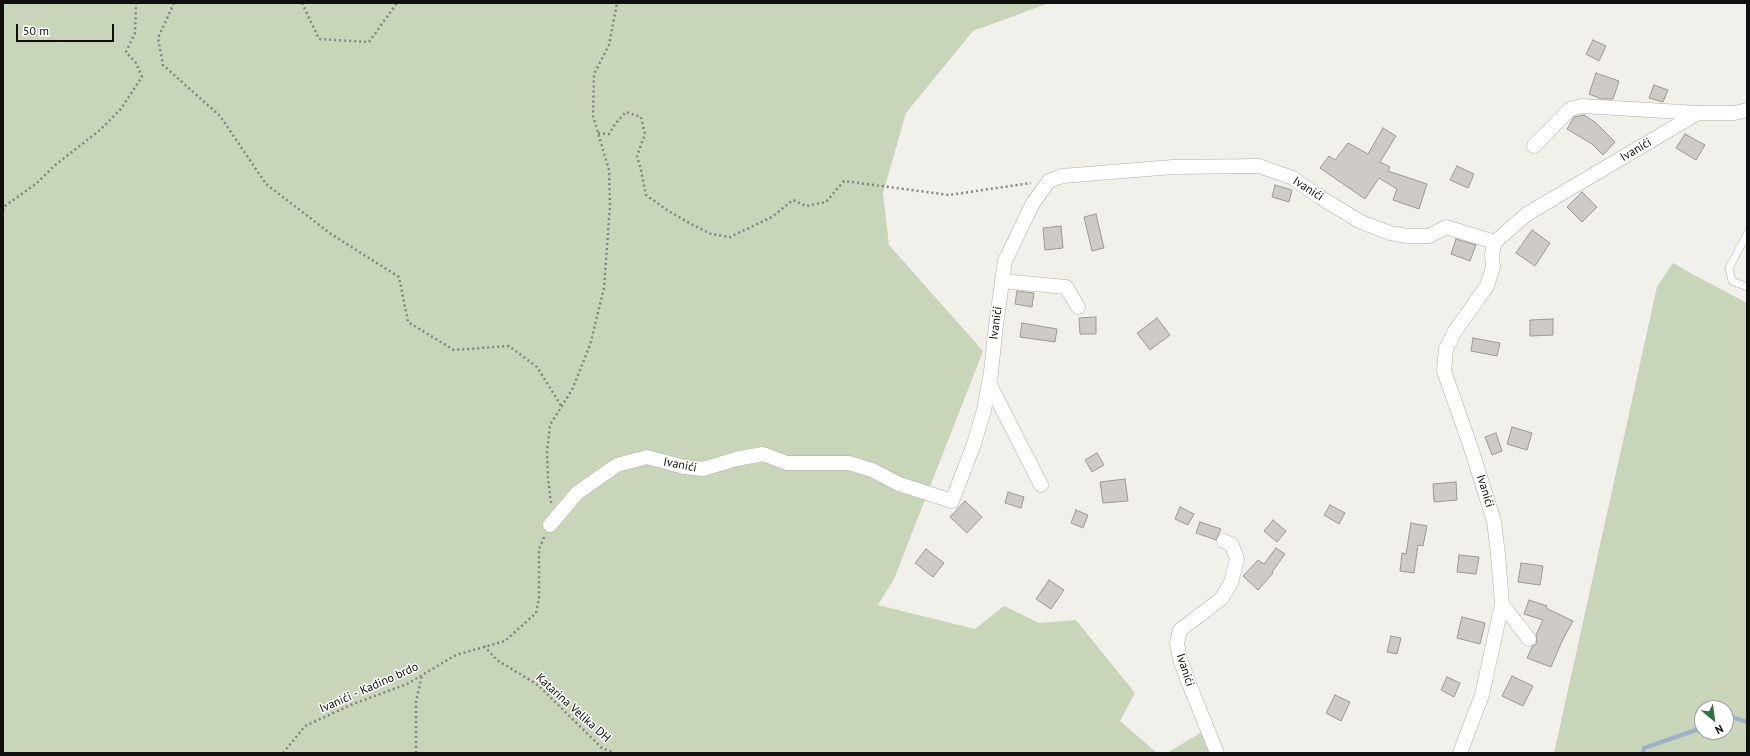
<!DOCTYPE html>
<meta charset="utf-8">
<style>
body{margin:0}
#map{position:relative;width:1750px;height:756px;overflow:hidden;background:#f1f0eb;font-family:"PT Sans",sans-serif}
canvas{display:block}
.frame{position:absolute;inset:0;border:4px solid #0f0f0d;pointer-events:none}
.north{position:absolute;left:1694px;top:700px;width:40px;height:40px;box-sizing:border-box;background:#fff;border:1px solid #9f9f9e;border-radius:50%;rotate:151deg;font-size:11px;font-weight:700;line-height:16px;text-align:center;color:#0f0f0d}
.north::after{content:'';display:block;margin:auto;width:14px;height:18px;background:#2b7340;clip-path:polygon(50% 0,100% 100%,50% 72%,0 100%)}
.scale{position:absolute;left:16px;top:24px;width:98px;height:18px;box-sizing:border-box;border:2px solid #0f0f0d;border-top:0;padding-left:5px;font-size:12px;line-height:14px;white-space:nowrap;color:#0f0f0d;-webkit-text-stroke:3px #fff;paint-order:stroke}
</style>
<div id="map">
<canvas width="1750" height="756"></canvas>
<div class="frame"></div>
<div class="north">N</div>
<div class="scale">50 m</div>
</div>
<script>
const g = document.querySelector('canvas').getContext('2d');
g.lineJoin = 'round';
function paint(path, color) {
  g.fillStyle = color;
  g.fill(path, 'evenodd');
}
function toPath(rows) {
  const path = new Path2D();
  for (const r of rows) {
    path.moveTo(r[0], r[1]);
    for (let i = 2; i < r.length; i += 2) path.lineTo(r[i], r[i + 1]);
  }
  return path;
}
function stroke(path, color, width, dash) {
  g.strokeStyle = color;
  g.lineWidth = width;
  g.lineCap = dash ? 'butt' : 'round';
  g.setLineDash(dash || []);
  g.stroke(path);
}
function label(font, color, halo, rows, align = 'center') {
  g.font = font + ' "PT Sans",sans-serif';
  g.lineWidth = 3;
  g.setLineDash([]);
  g.textBaseline = 'middle';
  g.strokeStyle = halo;
  g.fillStyle = color;
  for (const [text, x, y, turn = 0] of rows) {
    g.save();
    g.translate(x, y);
    g.rotate((+turn || 0) * Math.PI / 180);
    g.textAlign = isNaN(turn) ? turn : align;
    if (halo) g.strokeText(text, 0, 0);
    g.fillText(text, 0, 0);
    g.restore();
  }
}
const green = toPath([
 [3,3,1049,3,973,31,906,113,883,193,889,245,983,351,894,579,878,605,975,629,1004,606,1039,623,1076,620,1135,693,1120,721,1157,753,3,753],
 [1673,263,1694,275,1747,303,1747,753,1554,753,1657,287],
 [1702,708,1726,708,1726,732,1702,732],
 [1210,727,1223,753,1167,753]
]);
const stream = toPath([
 [1726,720,1732,717,1747,722],
 [1643,753,1644,748,1702,728]
]);
const building = toPath([
 [1593,40,1606,46,1599,61,1586,54,1593,40],
 [1596,73,1619,81,1613,99,1601,99,1589,94,1596,73],
 [1654,85,1668,90,1663,102,1649,98,1654,85],
 [1584,115,1595,122,1615,142,1603,155,1592,144,1567,129,1574,117,1584,115],
 [1383,128,1396,136,1380,162,1390,167,1388,171,1427,184,1419,209,1393,200,1397,189,1379,178,1365,199,1320,168,1329,156,1335,160,1348,143,1368,154,1383,128],
 [1685,134,1705,145,1696,160,1676,148,1685,134],
 [1457,166,1474,174,1468,188,1450,180,1457,166],
 [1275,185,1292,190,1289,202,1272,197,1275,185],
 [1582,192,1597,207,1582,222,1567,207,1582,192],
 [1096,214,1104,248,1092,251,1084,217,1096,214],
 [1061,226,1063,248,1045,250,1043,228,1061,226],
 [1532,230,1550,243,1535,266,1516,253,1532,230],
 [1456,239,1476,245,1470,261,1451,254,1456,239],
 [1017,291,1034,293,1032,307,1015,304,1017,291],
 [1096,317,1096,334,1080,334,1079,318,1096,317],
 [1157,318,1170,335,1150,350,1137,333,1157,318],
 [1553,319,1553,335,1530,336,1530,320,1553,319],
 [1022,323,1057,329,1055,342,1020,337,1022,323],
 [1473,338,1500,343,1497,356,1471,351,1473,338],
 [1512,427,1532,433,1527,450,1507,444,1512,427],
 [1496,433,1502,451,1492,455,1485,437,1496,433],
 [1097,453,1104,465,1092,472,1085,460,1097,453],
 [1125,479,1128,501,1103,503,1100,482,1125,479],
 [1456,482,1457,500,1434,502,1433,484,1456,482],
 [1008,492,1024,497,1021,508,1005,503,1008,492],
 [965,501,982,517,967,533,950,517,965,501],
 [1330,505,1345,513,1339,524,1324,515,1330,505],
 [1180,507,1194,514,1188,525,1175,519,1180,507],
 [1076,510,1088,515,1083,528,1071,523,1076,510],
 [1273,520,1286,531,1277,542,1264,531,1273,520],
 [1200,522,1221,529,1216,540,1196,533,1200,522],
 [1411,523,1427,526,1423,546,1418,545,1414,573,1400,571,1402,553,1406,554,1411,523],
 [1276,548,1285,554,1272,572,1273,573,1258,590,1243,576,1258,560,1264,564,1276,548],
 [926,549,944,563,933,577,915,563,926,549],
 [1459,555,1479,557,1476,574,1457,572,1459,555],
 [1521,563,1543,566,1540,585,1518,582,1521,563],
 [1049,580,1064,590,1051,609,1036,599,1049,580],
 [1529,600,1547,606,1546,608,1573,621,1563,639,1551,667,1527,658,1532,647,1537,643,1536,635,1543,620,1524,614,1529,600],
 [1462,617,1485,623,1480,644,1457,638,1462,617],
 [1391,636,1401,638,1397,654,1387,652,1391,636],
 [1512,676,1533,686,1523,706,1502,696,1512,676],
 [1447,677,1460,683,1454,697,1441,690,1447,677],
 [1335,695,1350,702,1341,721,1326,713,1335,695]
]);
const path = toPath([
 [174,3,158,38,163,65,220,116,266,184,331,234,399,277,408,322,454,350,509,346,537,367,562,407],
 [302,3,319,39,369,42,397,3],
 [598,133,609,134,615,124,626,112,641,117,645,134,637,156,641,170,646,195,667,210,691,224,711,234,730,237,772,217,793,200,806,206,826,202,844,181,949,195,1031,183],
 [3,211,5,206,37,183,54,166,100,130,120,110,142,77,136,63,126,52,135,33,136,3],
 [551,503,548,478,547,452,550,425,572,390,590,345,604,288,610,206,609,170,593,116,594,74,609,45,617,3],
 [484,646,497,660,538,685,602,748,614,753],
 [283,753,305,726,353,704,407,684,456,655,505,641,536,613,539,598,539,549,545,535],
 [416,753,416,702,422,675]
]);
const service = toPath([
 [1747,234,1729,268,1732,281,1747,287]
]);
const minor = toPath([
 [1534,146,1570,109,1582,106,1698,113],
 [1002,281,1066,287,1078,307],
 [989,383,1041,485],
 [550,525,577,493,617,465,647,457,684,467,703,469,736,459,763,454,787,463,849,463,872,470,899,484,952,501,974,444,984,410,991,372,996,325,1005,261,1033,203,1049,181,1062,176,1173,167,1259,166,1293,178,1318,196,1361,222,1390,233,1408,236,1429,236,1446,227,1495,242],
 [1502,604,1529,639],
 [1217,753,1188,681,1180,659,1177,643,1180,630,1221,599,1231,583,1237,559,1232,545,1224,541],
 [1460,753,1482,695,1502,604,1498,554,1494,521,1471,448,1444,371,1446,349,1455,331,1487,286,1493,267,1492,254,1495,242,1527,214,1698,113,1735,113,1747,110]
]);
const streetNames = [
 ["Ivanići",1636,150,-31],
 ["Ivanići",1308,189,33],
 ["Ivanići",996,323,-83],
 ["Ivanići",680,465,11],
 ["Ivanići",1485,491,73],
 ["Ivanići",1185,670,72],
 ["Ivanići - Kadino brdo",369,688,-24],
 ["Katarina Velika DH",573,708,42]
];
paint(green, '#c8d5b9');
stroke(stream, '#9cb0ca', 4);
paint(building, '#cecac6');
stroke(building, '#9c9995', 1);
stroke(service, '#b0afaa', 8);
stroke(minor, '#b0afaa', 15);
stroke(path, '#858481', 2.5, [2, 3]);
stroke(service, '#fff', 7);
stroke(minor, '#fff', 14);
label('12px', '#0f0f0d', '#fff', streetNames);
</script>
